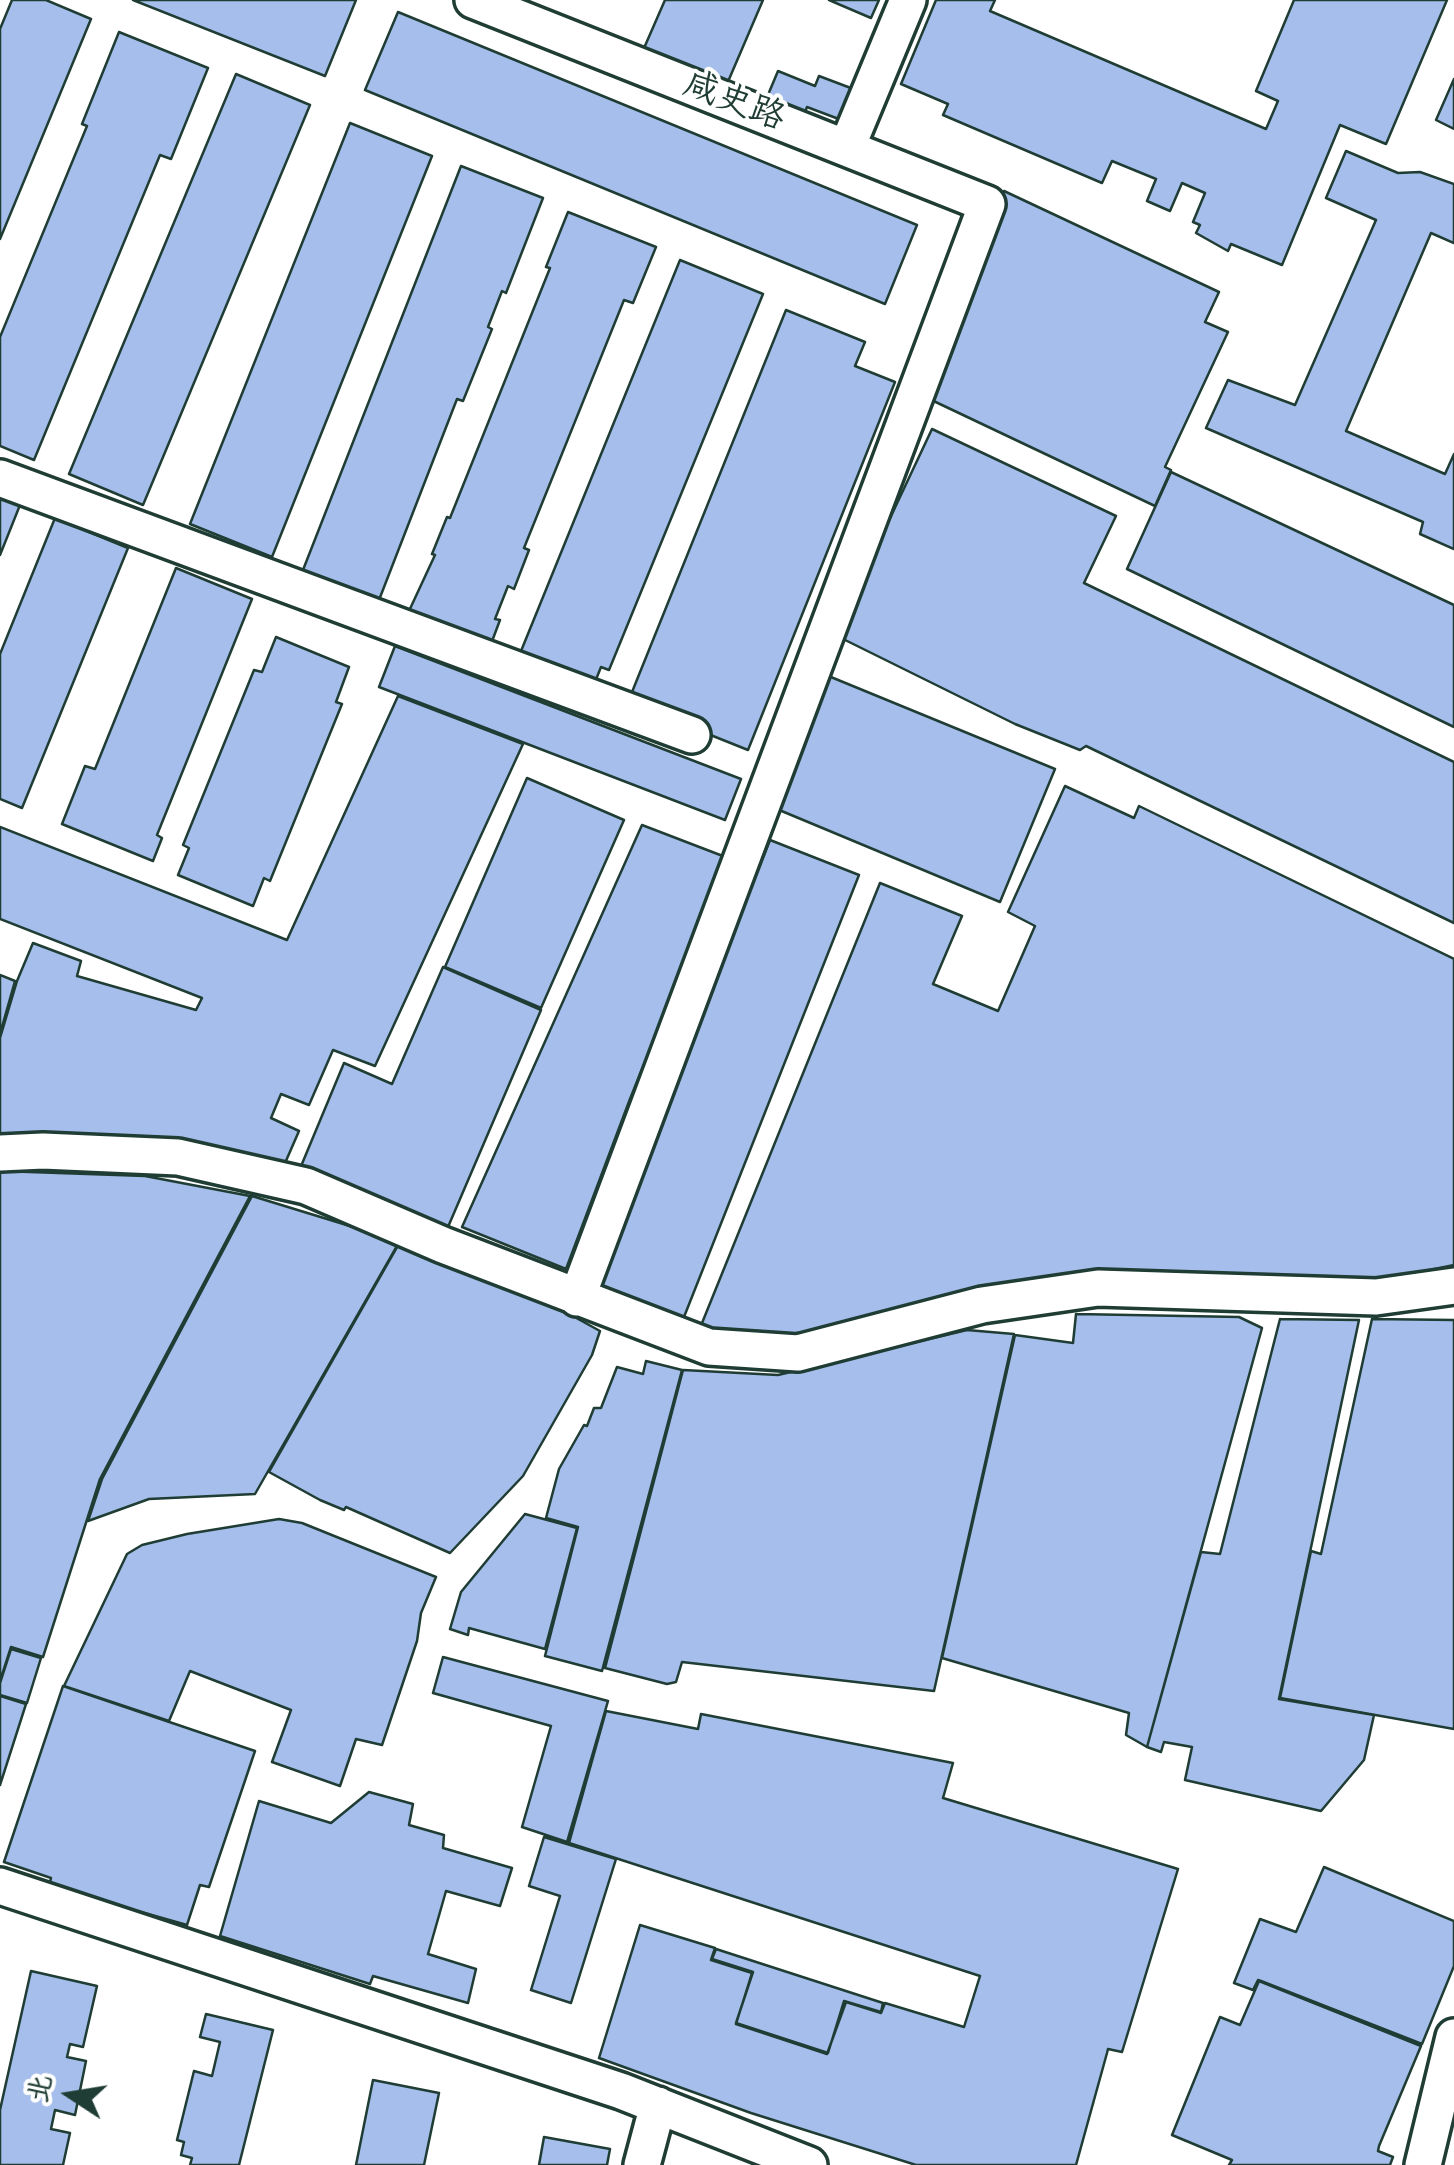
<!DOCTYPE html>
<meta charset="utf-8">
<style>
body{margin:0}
#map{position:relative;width:1454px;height:2165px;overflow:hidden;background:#fff;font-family:"Balsamiq Sans","LXGW WenKai TC",sans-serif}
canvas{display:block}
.north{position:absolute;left:20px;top:2045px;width:100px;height:100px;-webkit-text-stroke:8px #fff;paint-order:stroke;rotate:282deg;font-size:28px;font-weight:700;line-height:40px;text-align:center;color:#1f3d34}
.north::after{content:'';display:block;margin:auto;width:35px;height:45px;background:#1f3d34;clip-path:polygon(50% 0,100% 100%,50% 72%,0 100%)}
</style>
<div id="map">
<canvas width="1454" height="2165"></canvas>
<div class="north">北</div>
</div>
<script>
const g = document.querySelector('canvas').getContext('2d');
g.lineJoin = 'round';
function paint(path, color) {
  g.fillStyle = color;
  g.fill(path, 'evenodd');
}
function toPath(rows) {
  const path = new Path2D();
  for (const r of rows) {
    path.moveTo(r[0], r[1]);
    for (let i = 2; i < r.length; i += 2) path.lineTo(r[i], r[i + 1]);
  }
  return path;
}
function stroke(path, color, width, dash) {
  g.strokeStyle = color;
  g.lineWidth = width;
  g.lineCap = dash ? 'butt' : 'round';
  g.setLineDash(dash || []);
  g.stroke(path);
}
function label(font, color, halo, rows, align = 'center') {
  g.font = font + ' "Balsamiq Sans","LXGW WenKai TC",sans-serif';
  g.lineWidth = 8;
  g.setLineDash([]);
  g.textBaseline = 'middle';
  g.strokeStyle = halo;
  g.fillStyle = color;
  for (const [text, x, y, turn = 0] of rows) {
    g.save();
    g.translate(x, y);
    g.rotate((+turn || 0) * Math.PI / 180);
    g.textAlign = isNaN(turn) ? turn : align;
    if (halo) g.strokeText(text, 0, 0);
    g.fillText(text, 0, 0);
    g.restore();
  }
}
const building = toPath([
 [12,0,46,0,91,19,0,239,0,29,12,0],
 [133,0,356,0,325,76,133,0],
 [665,0,763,0,724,91,641,55,665,0],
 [829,0,879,0,871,18,829,0],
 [936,0,995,0,990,11,1266,129,1278,101,1256,91,1294,0,1447,0,1386,144,1340,125,1282,265,1231,244,1228,251,1196,233,1200,225,1193,222,1205,193,1182,183,1170,211,1147,201,1156,179,1112,161,1102,183,943,115,948,104,901,84,936,0],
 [398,12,917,225,885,304,365,90,398,12],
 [119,32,208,68,171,159,160,155,34,460,0,446,0,337,87,126,82,124,119,32],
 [778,71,815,86,819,76,856,90,844,121,807,107,803,117,765,102,778,71],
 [236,74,310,105,143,505,69,474,236,74],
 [1454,79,1454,129,1436,120,1454,79],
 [350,123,432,156,272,557,190,524,350,123],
 [1346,151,1398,173,1420,172,1454,184,1454,243,1431,233,1346,431,1445,474,1454,454,1454,549,1420,534,1423,522,1206,428,1228,380,1295,405,1376,220,1326,198,1346,151],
 [461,166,543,198,506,293,502,291,488,327,492,329,463,401,457,399,379,600,303,570,461,166],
 [1004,191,1219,292,1205,322,1228,332,1165,467,1171,470,1155,506,923,396,962,279,1004,191],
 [568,212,656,247,633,303,624,300,524,548,529,550,514,589,508,586,495,619,500,620,491,644,409,611,435,555,432,554,447,517,450,518,550,268,546,267,568,212],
 [680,260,763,294,609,670,601,667,593,687,519,656,680,260],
 [786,310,865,342,855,366,895,382,748,750,628,702,786,310],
 [932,429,1116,516,1084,583,1454,762,1454,923,1086,746,1080,750,1015,724,835,635,932,429],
 [1171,472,1454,605,1454,727,1127,569,1171,472],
 [0,497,20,505,0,555,0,497],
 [55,518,128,548,22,808,0,799,0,654,55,518],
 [176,568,252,599,157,835,162,838,153,861,62,824,85,766,95,769,176,568],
 [276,637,349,667,336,702,342,704,270,881,264,878,253,906,178,875,189,848,183,845,254,670,262,672,276,637],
 [395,646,741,779,725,820,379,687,395,646],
 [826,675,1055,769,1000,902,772,807,826,675],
 [398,696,523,744,375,1066,333,1050,309,1105,281,1094,271,1118,299,1131,282,1170,170,1138,168,1150,0,1144,0,1038,17,981,33,943,81,961,77,976,196,1010,202,998,0,919,0,827,287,940,398,696],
 [527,778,624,820,541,1008,445,967,527,778],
 [1065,786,1134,818,1139,806,1454,959,1454,1265,1372,1282,1262,1285,786,1342,700,1328,880,883,962,916,933,984,998,1011,1035,926,1008,912,1065,786],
 [642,825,728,858,630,1099,566,1269,462,1227,642,825],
 [770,840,859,875,682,1322,593,1287,770,840],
 [443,967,541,1010,445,1234,299,1171,344,1063,392,1084,443,967],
 [0,975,15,981,0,1034,0,975],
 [0,1171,145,1176,250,1196,100,1479,43,1657,11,1647,0,1681,0,1171],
 [252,1196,389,1238,398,1244,255,1494,149,1499,88,1521,102,1479,252,1196],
 [400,1242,529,1292,600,1331,592,1355,523,1476,450,1553,346,1507,344,1510,320,1500,269,1472,400,1242],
 [1076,1314,1239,1317,1262,1328,1147,1747,1126,1735,1129,1713,942,1658,1015,1335,1073,1343,1076,1314],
 [1280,1319,1359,1320,1279,1699,1374,1715,1364,1760,1321,1811,1185,1780,1192,1747,1164,1742,1161,1752,1147,1747,1201,1552,1220,1554,1280,1319],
 [1372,1319,1454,1320,1454,1729,1280,1698,1311,1551,1321,1554,1372,1319],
 [967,1330,1014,1334,934,1691,682,1662,676,1682,667,1684,605,1668,683,1370,778,1375,967,1330],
 [646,1361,682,1370,602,1671,545,1656,578,1527,546,1518,559,1469,584,1425,587,1426,594,1408,601,1408,617,1367,643,1374,646,1361],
 [525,1514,577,1528,545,1649,469,1628,468,1635,450,1629,461,1592,525,1514],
 [279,1519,302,1523,436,1577,421,1613,417,1641,382,1745,356,1739,340,1786,272,1762,291,1710,190,1671,169,1721,64,1686,127,1554,142,1545,187,1534,279,1519],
 [11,1649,41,1658,27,1703,0,1695,0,1683,11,1649],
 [443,1657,608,1701,567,1842,522,1827,551,1726,433,1693,443,1657],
 [63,1686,255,1751,209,1887,200,1885,187,1925,49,1886,51,1878,4,1862,63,1686],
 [0,1696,26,1704,0,1785,0,1696],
 [606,1711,698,1729,701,1714,953,1763,943,1798,1178,1869,1122,2052,1108,2049,1107,2053,1076,2165,916,2165,751,2113,599,2058,640,1925,715,1948,711,1960,752,1973,736,2024,827,2054,846,2002,881,2013,885,2003,964,2027,980,1976,569,1843,606,1711],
 [369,1792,413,1804,409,1825,444,1835,443,1848,512,1868,500,1906,446,1891,428,1954,476,1969,468,2003,373,1976,370,1984,220,1936,259,1801,331,1823,369,1792],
 [544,1837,616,1859,571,2003,531,1990,560,1896,529,1886,544,1837],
 [1324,1867,1454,1921,1454,1966,1422,2044,1261,1981,1258,1980,1253,1990,1234,1983,1260,1919,1296,1932,1324,1867],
 [716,1949,883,2003,881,2012,844,2001,828,2053,736,2023,753,1972,712,1959,716,1949],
 [31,1971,97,1986,83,2047,70,2044,67,2057,86,2061,75,2115,55,2110,51,2129,70,2133,63,2165,0,2165,0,2110,31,1971],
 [1259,1981,1421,2046,1379,2146,1378,2151,1393,2157,1390,2165,1229,2165,1232,2160,1172,2135,1220,2017,1240,2025,1259,1981],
 [206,2014,273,2030,239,2165,190,2165,192,2158,181,2155,184,2142,177,2140,194,2071,212,2076,220,2042,200,2037,206,2014],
 [373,2080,439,2093,424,2165,356,2165,373,2080],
 [544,2137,610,2149,607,2165,539,2165,544,2137]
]);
const minor = toPath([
 [473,0,987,204,577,1298],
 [847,147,908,0],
 [0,478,692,735],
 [0,1153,43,1151,178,1157,306,1186,443,1245,709,1347,798,1353,982,1305,1098,1288,1376,1297,1454,1286],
 [0,1886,621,2091,809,2165],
 [642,2165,658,2105],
 [1423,2165,1454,2037]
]);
const streetNames = [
 ["咸史路",734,102,21]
];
paint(building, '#a6beeb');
stroke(building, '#1f3d34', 2.5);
stroke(minor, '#1f3d34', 42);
stroke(minor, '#fff', 35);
label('35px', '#1f3d34', '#fff', streetNames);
</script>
